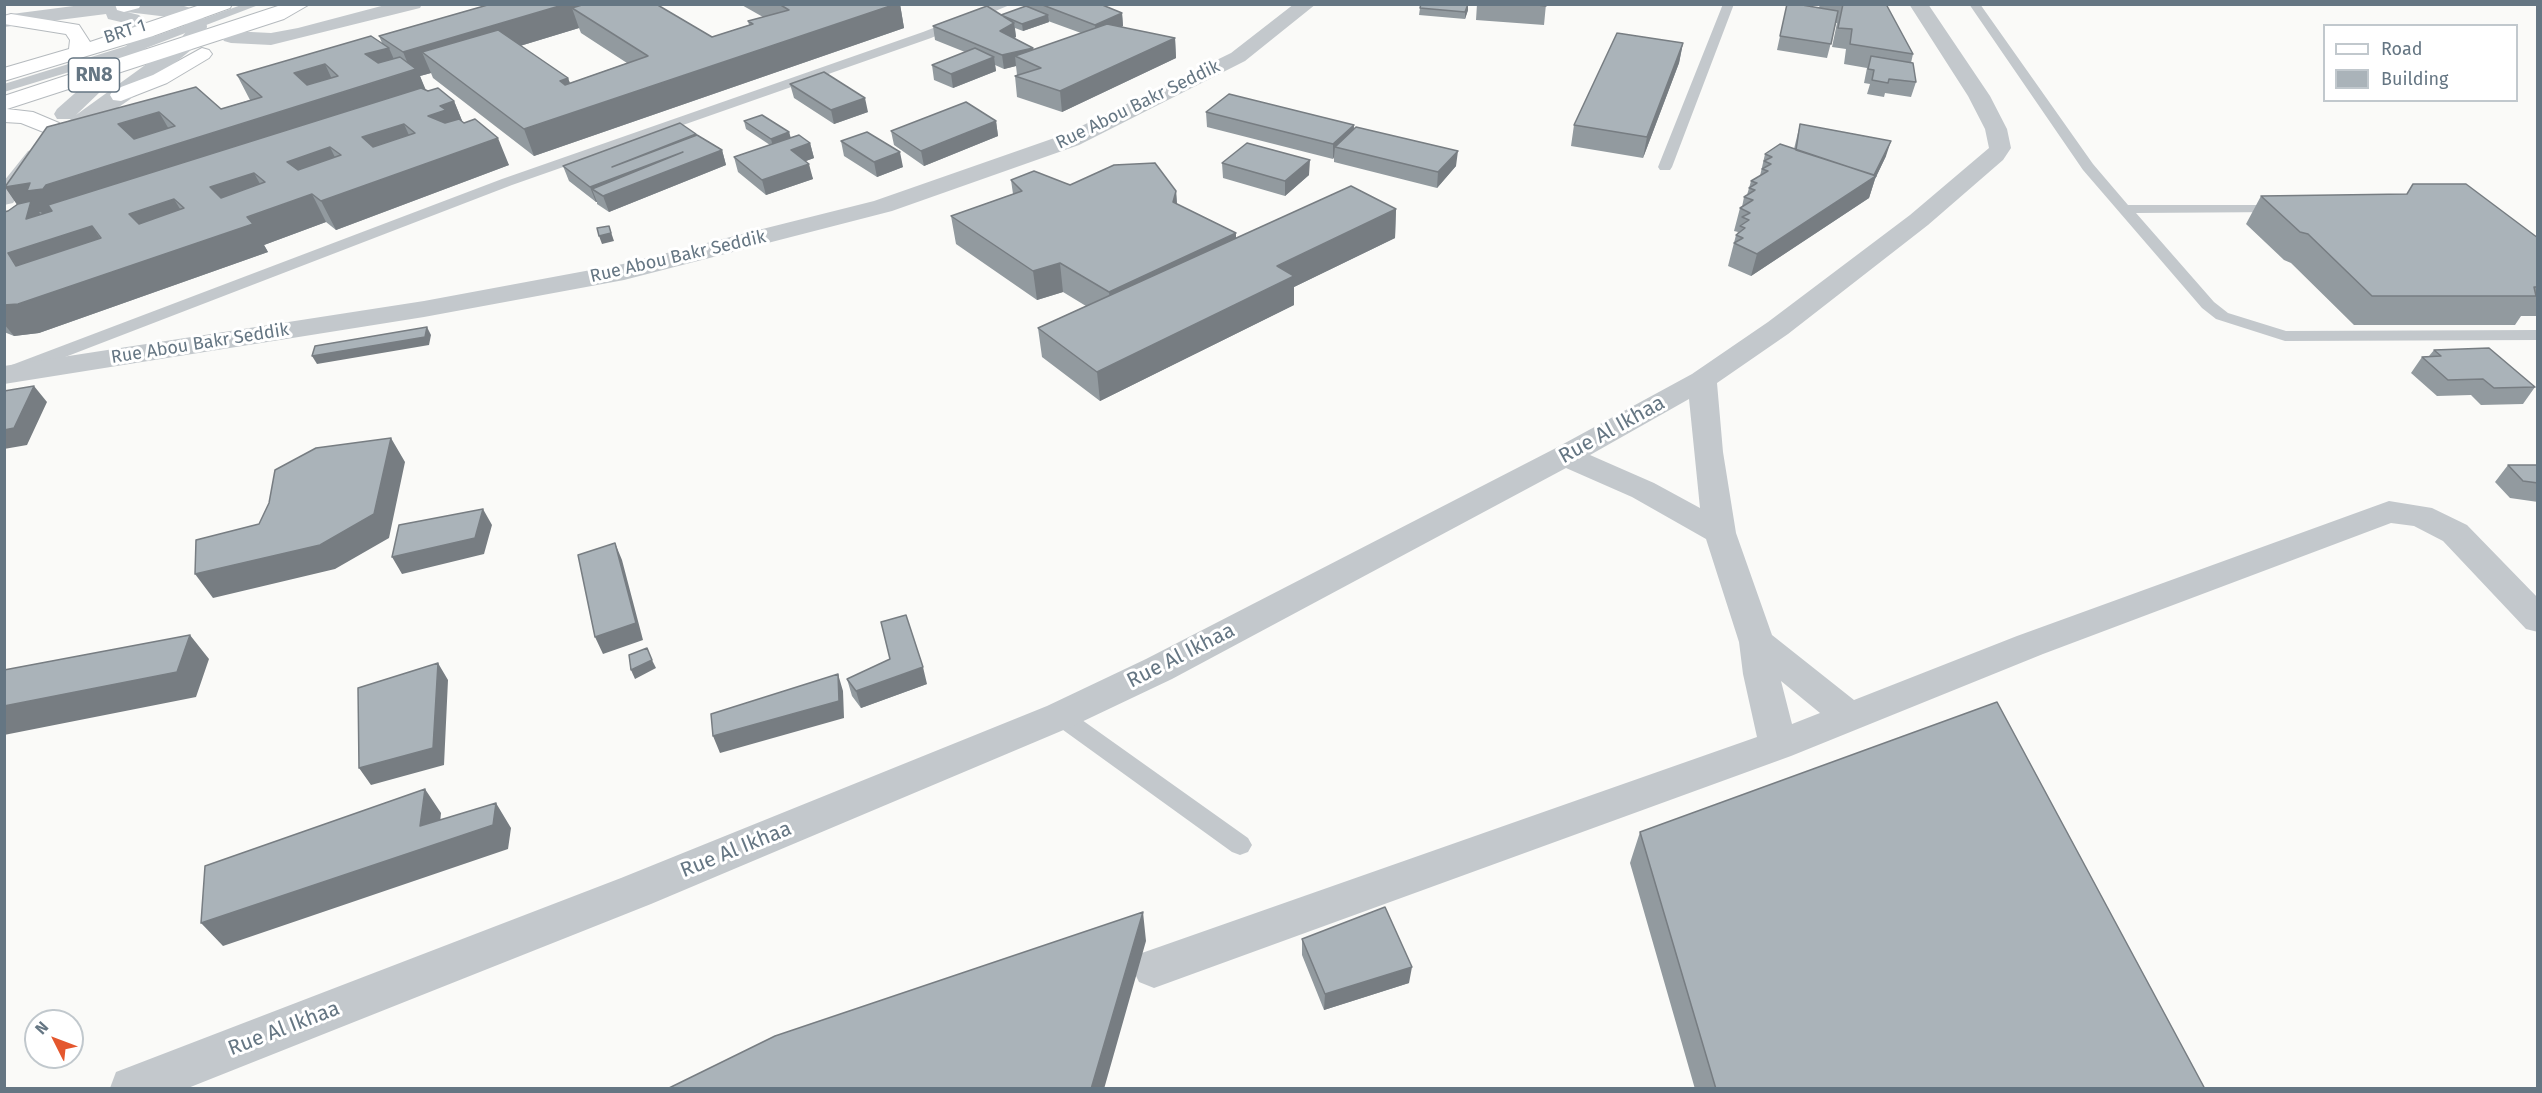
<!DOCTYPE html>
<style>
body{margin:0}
#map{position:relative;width:2542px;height:1093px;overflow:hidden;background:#fafaf8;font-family:"Fira Sans",sans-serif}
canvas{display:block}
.frame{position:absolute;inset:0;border:6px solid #657683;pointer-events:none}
.legend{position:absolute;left:2323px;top:24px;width:195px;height:78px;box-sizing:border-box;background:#fff;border:2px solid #c1c8cd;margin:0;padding:8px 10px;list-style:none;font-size:18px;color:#657683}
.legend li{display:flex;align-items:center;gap:12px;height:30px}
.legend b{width:30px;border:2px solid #c1c8cd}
.north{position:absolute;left:24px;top:1009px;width:60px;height:60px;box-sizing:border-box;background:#fff;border:2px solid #c1c8cd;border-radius:50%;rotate:312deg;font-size:16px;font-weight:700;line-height:24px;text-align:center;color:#657683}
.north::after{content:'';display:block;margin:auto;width:21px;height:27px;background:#e4572e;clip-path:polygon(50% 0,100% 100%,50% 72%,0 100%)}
</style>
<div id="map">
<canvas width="2542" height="1093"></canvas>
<div class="frame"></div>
<ul class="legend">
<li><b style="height:8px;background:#fff"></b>Road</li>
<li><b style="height:16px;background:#aab3b9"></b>Building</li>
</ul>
<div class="north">N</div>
</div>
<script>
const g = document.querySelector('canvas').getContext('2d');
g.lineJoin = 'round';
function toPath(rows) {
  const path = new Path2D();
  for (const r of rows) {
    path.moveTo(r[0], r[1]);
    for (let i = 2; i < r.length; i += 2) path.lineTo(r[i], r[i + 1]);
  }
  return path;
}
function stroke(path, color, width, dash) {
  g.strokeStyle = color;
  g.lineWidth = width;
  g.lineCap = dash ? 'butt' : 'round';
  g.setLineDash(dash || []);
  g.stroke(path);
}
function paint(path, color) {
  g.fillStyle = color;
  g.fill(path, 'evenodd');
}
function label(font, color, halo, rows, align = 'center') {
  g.font = font + ' "Fira Sans",sans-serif';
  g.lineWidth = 6;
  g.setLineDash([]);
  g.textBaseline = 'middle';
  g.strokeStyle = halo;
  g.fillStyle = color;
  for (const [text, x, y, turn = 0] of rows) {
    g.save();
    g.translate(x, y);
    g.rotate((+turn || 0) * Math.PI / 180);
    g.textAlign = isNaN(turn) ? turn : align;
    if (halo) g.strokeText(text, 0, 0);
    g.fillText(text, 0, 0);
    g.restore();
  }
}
const service = toPath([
 [244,4,261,4,141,50,4,92,4,84,133,44,244,4],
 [995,4,1012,4,931,38,512,185,21,374,15,375,7,370,9,366,502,179,923,32,995,4],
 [1723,4,1734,4,1672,167,1670,170,1660,170,1658,167,1723,4],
 [1969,4,1980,4,2093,164,2128,205,2286,205,2288,208,2281,212,2136,213,2214,302,2228,313,2286,331,2538,330,2538,340,2285,341,2216,319,2202,308,2083,170,1969,4],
 [1060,708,1068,710,1248,838,1252,845,1248,852,1240,855,1232,852,1052,722,1049,716,1052,710,1060,708]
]);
const minor = toPath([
 [389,4,422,4,420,8,271,45,231,43,224,41,221,37,224,33,231,31,271,33,298,28,389,4],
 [1909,4,1928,4,1990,96,2007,129,2011,148,2003,160,1928,225,1788,334,1717,383,1723,452,1736,533,1772,635,1854,700,2017,636,2389,501,2432,508,2467,525,2538,598,2538,632,2526,629,2443,541,2414,526,2391,523,2043,654,1791,756,1154,988,1139,982,1132,968,1139,954,1757,737,1743,674,1739,642,1706,539,1632,497,1566,468,1172,679,1073,726,651,904,188,1088,110,1088,116,1072,621,878,1047,706,1146,659,1554,449,1692,374,1768,322,1910,215,1989,148,1985,129,1968,96,1909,4],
 [1689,399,1700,508,1654,483,1590,455,1689,399],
 [1781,681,1820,713,1792,724,1781,681],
 [184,40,191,42,194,46,191,50,129,100,63,145,47,145,44,140,47,135,71,119,57,119,54,114,57,109,108,64,115,62,122,64,125,68,76,115,177,42,184,40],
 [36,149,44,151,48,156,13,203,4,205,4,181,28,151,36,149]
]);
const tertiary = toPath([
 [89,4,184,6,201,11,207,26,206,34,191,50,177,50,174,46,186,32,185,19,127,12,139,15,156,32,144,51,122,72,115,74,108,72,105,68,129,43,135,33,125,23,108,19,106,14,4,27,4,15,89,4],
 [1294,4,1316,4,1245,61,1079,145,892,211,624,280,424,317,4,384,4,366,424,301,623,264,874,201,1063,135,1231,53,1294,4]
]);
const primary = toPath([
 [115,4,141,4,139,8,124,12,117,10,115,4],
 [203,4,232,4,230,8,153,36,4,81,4,68,69,49,70,40,66,34,4,24,4,16,11,14,79,25,90,42,203,4],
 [284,4,310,4,284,19,7,109,33,112,59,123,62,128,59,133,51,135,21,123,4,122,4,96,284,4],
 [202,48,209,50,212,54,209,58,167,83,121,101,113,100,110,95,113,90,153,75,202,48]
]);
const wall = toPath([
 [491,4,656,4,712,37,749,25,748,21,763,17,740,4,900,4,904,28,534,156,433,78,431,73,420,76,425,90,454,101,463,123,509,165,336,230,326,222,264,245,268,252,39,333,14,336,4,332,4,212,8,211,17,204,5,187,196,87,221,109,250,100,237,75,382,43,379,36],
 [579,28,581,33,627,63,570,83,568,78,520,46],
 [1027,4,1100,4,1122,13,1123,26,1121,27,1175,38,1176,58,1062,112,1017,97,1015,76,1017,75,1016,66,1004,69,995,65,996,71,953,88,934,80,932,65,965,52,935,40,933,26,1001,15,1028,6],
 [1048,21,1081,33,1033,50,1033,48,1014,38,1016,37,1015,28,1023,31,1049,22],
 [1477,4,1546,4,1544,25,1476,20],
 [1787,4,1819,8,1820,4,1886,4,1913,54,1911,63,1916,82,1911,97,1885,93,1884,97,1867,94,1870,84,1864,83,1867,68,1844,64,1846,49,1832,47,1837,23,1836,23,1827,58,1777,50],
 [1420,8,1468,10,1465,19,1419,15],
 [1683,43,1679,63,1643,158,1571,146,1574,125],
 [790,84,868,112,834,124,794,98],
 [1206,112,1354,125,1354,129,1456,166,1437,188,1334,162,1334,157,1333,159,1207,127],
 [744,121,789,132,791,138,810,143,814,158,806,161,813,179,766,195,738,172,734,157,770,145,746,129],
 [996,121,998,136,924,166,894,145,891,131],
 [1800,124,1886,156,1875,179,1869,198,1751,276,1728,266,1736,235,1738,232,1734,231,1740,208,1742,207,1744,197,1747,195,1751,181,1760,176,1765,154,1794,149],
 [697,136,722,150,726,165,609,212,597,204,597,202,596,202,569,181,563,166],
 [841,141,903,167,877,177,844,156],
 [1222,163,1309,175,1285,196,1223,178],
 [1011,180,1176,191,1177,204,1236,233,1236,238,1396,209,1395,238,1294,287,1294,305,1100,401,1042,357,1038,328,1086,306,1063,292,1037,300,956,244,951,216,1013,194],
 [2261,196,2538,238,2538,316,2521,316,2515,325,2354,325,2291,263,2284,260,2246,224],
 [2434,350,2535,387,2523,404,2481,405,2471,395,2437,396,2411,373,2422,357,2429,356],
 [2508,465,2538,465,2538,502,2510,498,2495,482],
 [847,679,927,684,861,708,852,696],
 [1640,832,2205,1089,1695,1089,1630,863],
 [1302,939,1409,983,1324,1010,1302,955]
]);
const shadedWall = toPath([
 [566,4,580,4,584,16,572,8,579,28,444,69,422,52,431,73,420,76,428,95,56,217,45,219,41,212,39,212,50,229,92,226,110,254,28,282,8,253,24,215,5,187,30,183,46,185,411,71,403,52],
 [896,4,900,4,904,28,534,156,524,129],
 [1468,4,1468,10,1465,19,1465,12],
 [1122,13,1123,26,1096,38,1095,25],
 [1048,15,1049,22,1023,31,1022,24],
 [1014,23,1016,37,1002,45,1000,31],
 [1175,38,1176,58,1062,112,1060,91],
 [1683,43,1679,63,1643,158,1647,137],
 [389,48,400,73,377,80,365,54],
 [1033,48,1034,62,1015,56,1016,66,1004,69,1002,55],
 [994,57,996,71,953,88,951,74],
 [325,64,337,90,307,99,294,73],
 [568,78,577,104,560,81],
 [865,98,868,112,834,124,831,110],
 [454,101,465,128,455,131,428,116,440,106],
 [159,112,174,138,134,151,118,124],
 [996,121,998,136,924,166,921,151],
 [404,124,416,151,375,164,362,137],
 [1354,125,1353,139,1335,147,1334,157,1333,159,1333,144],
 [789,132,791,140,773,147,771,139],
 [696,134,701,149,722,150,726,165,609,212,603,196,592,189,597,202,596,202,590,187,612,167],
 [498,138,509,165,336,230,321,201],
 [1891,141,1886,156,1875,179,1869,198,1751,276,1757,254,1874,175],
 [810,143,814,158,795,165,791,150],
 [330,147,343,174,302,190,287,162],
 [1458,151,1456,166,1437,188,1438,172],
 [900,152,903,167,877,177,874,162],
 [1310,160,1309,175,1285,196,1285,181],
 [809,164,813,179,766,195,762,180],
 [254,173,269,200,226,215,210,187],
 [1176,191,1178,219,1173,202],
 [312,194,326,222,264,245,268,252,39,333,14,336,4,324,4,305],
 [174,199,191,227,147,243,129,214],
 [1396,209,1395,238,1294,287,1294,305,1100,401,1097,372,1277,266],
 [609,226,614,241,602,244,599,236],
 [1236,233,1236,261,1112,321,1109,292],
 [1060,263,1063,292,1037,300,1033,271],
 [427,327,431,335,429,345,317,364,312,356],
 [34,386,47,402,27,445,4,449,4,430],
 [391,438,405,462,389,538,335,569,213,598,195,574],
 [483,509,492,525,484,554,402,574,392,557],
 [615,543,622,560,643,640,603,654,595,637],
 [190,635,209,659,196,697,4,735,4,706],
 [652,660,656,668,635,679,631,670],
 [438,663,448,680,444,765,371,785,359,768],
 [923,667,927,684,861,708,856,691],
 [838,674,843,691,844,718,720,753,713,736],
 [425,789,441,813,438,844,496,803,511,828,508,849,223,946,201,923,420,826],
 [1143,912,1146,941,1104,1089,1091,1089],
 [1412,967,1409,983,1324,1010,1325,994]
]);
const building = toPath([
 [491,4,566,4,403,52,379,36,491,4],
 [581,4,656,4,712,37,753,24,748,21,789,10,779,4,896,4,524,129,422,52,498,30,568,78,560,81,565,85,648,56,572,8,582,5,581,4],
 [1040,4,1100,4,1122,13,1095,25,1040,4],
 [1421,4,1468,4,1465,12,1420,8,1421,4],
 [1528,4,1546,4,1546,6,1528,4],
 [1787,4,1796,4,1838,11,1831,44,1780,36,1787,4],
 [1843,4,1886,4,1913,54,1850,44,1852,29,1838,28,1843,4],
 [987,6,1014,23,1000,31,1033,48,1002,55,933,26,987,6],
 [1026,6,1048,15,1022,24,1001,15,1026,6],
 [1107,24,1175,38,1060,91,1015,76,1041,68,1015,56,1107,24],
 [1617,33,1683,43,1647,137,1574,125,1617,33],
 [371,36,389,48,365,54,378,63,400,57,416,69,46,185,43,189,27,191,30,183,5,187,47,127,196,87,221,109,262,97,237,75,371,36],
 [325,64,338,76,307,85,294,73,325,64],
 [159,112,175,126,134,139,118,124,159,112],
 [975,48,994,57,951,74,932,65,975,48],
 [1871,56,1913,63,1916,82,1889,79,1888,83,1872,80,1874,70,1868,69,1871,56],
 [824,72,865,98,831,110,790,84,824,72],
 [421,88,428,91,438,88,454,101,440,106,446,110,428,116,445,123,459,119,464,123,475,119,498,138,321,201,312,194,247,217,253,224,18,304,4,305,4,212,8,211,18,204,31,201,26,219,52,211,48,205,421,88],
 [404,124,415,133,373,147,362,137,404,124],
 [330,147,341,155,298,170,287,162,330,147],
 [254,173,265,182,221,198,210,187,254,173],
 [174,199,184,208,139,224,129,214,174,199],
 [92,226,101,238,16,266,8,253,92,226],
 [1229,94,1354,125,1333,144,1206,112,1229,94],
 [966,102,996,121,921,151,891,131,966,102],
 [762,115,789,132,771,139,744,121,762,115],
 [680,123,696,134,612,167,697,135,722,150,603,196,592,189,683,152,590,187,563,166,680,123],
 [1800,124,1891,141,1874,175,1796,150,1800,124],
 [1356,127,1458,151,1438,172,1335,147,1356,127],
 [867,132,900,152,874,162,841,141,867,132],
 [799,135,810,143,791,150,809,164,762,180,734,157,799,135],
 [1247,143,1310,160,1285,181,1222,163,1247,143],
 [1780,144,1876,176,1757,254,1734,243,1743,238,1736,235,1745,228,1740,226,1749,220,1742,217,1750,213,1740,208,1753,200,1744,197,1755,190,1749,188,1757,183,1751,181,1768,171,1762,169,1771,164,1764,161,1772,157,1765,154,1780,144],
 [1155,163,1176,191,1173,202,1236,233,1109,292,1060,263,1033,271,951,216,1022,191,1011,180,1034,171,1070,185,1114,165,1155,163],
 [2413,184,2466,184,2538,238,2538,287,2534,287,2536,296,2372,296,2308,234,2300,232,2261,196,2407,194,2413,184],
 [1351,186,1396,209,1277,266,1294,276,1097,372,1038,328,1351,186],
 [609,226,611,233,599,236,597,228,609,226],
 [427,327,425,337,312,356,315,346,427,327],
 [2489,348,2535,387,2494,388,2483,379,2448,380,2422,357,2441,356,2434,350,2489,348],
 [34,386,14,428,4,430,4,391,34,386],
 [391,438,374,514,320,545,195,574,196,540,259,524,269,503,275,470,316,448,391,438],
 [2508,465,2538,465,2538,483,2523,481,2508,465],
 [483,509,475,538,392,557,399,525,483,509],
 [615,543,636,623,595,637,578,555,615,543],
 [906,615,923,667,856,691,847,679,890,659,881,622,906,615],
 [190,635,177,672,4,706,4,670,190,635],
 [647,648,652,660,631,670,629,655,647,648],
 [438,663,433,748,359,768,358,688,438,663],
 [838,674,839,701,713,736,711,714,838,674],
 [1997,702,2205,1089,1716,1089,1640,832,1997,702],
 [425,789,420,826,496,803,493,825,201,923,205,866,425,789],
 [1385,907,1412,967,1325,994,1302,939,1385,907],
 [1143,912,1091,1089,667,1089,775,1036,1143,912]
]);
const farStreetnames = [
 ["BRT 1",125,32,-18],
 ["Rue Abou Bakr Seddik",1138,105,-26],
 ["Rue Abou Bakr Seddik",678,257,-13],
 ["Rue Abou Bakr Seddik",200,344,-9]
];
const shields = [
 [94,75,51]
];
const shieldNames = [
 ["RN8",94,75]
];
const streetNames = [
 ["Rue Al Ikhaa",1612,430,-29],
 ["Rue Al Ikhaa",1181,656,-27],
 ["Rue Al Ikhaa",736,850,-22],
 ["Rue Al Ikhaa",284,1029,-21]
];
stroke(primary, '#b5babe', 2);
paint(service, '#c3c8cc');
paint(minor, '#c3c8cc');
paint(tertiary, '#c3c8cc');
paint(primary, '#fff');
paint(wall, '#929a9f');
paint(shadedWall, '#777d82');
paint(building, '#aab3b9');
stroke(building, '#777d82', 1.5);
label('18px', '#657683', '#fff', farStreetnames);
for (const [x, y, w] of shields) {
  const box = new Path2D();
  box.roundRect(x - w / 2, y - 17, w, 34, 4.5);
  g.fillStyle = '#fff';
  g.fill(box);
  stroke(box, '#657683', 1.5);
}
label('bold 20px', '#657683', null, shieldNames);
label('21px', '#657683', '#fff', streetNames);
</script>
